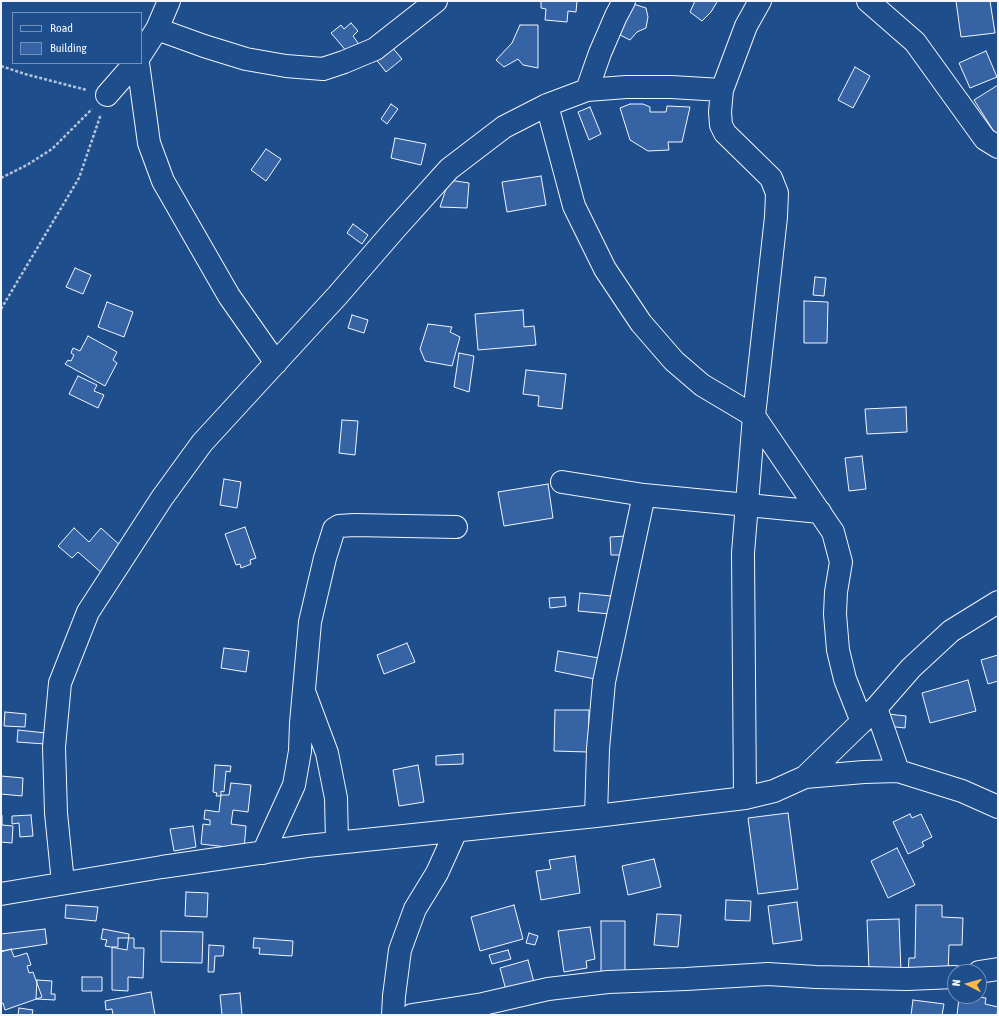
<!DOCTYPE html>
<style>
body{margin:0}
#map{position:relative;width:999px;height:1016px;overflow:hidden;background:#1f4e8c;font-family:"Asap Condensed",sans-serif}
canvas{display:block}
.frame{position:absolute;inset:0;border:2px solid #f2f6ff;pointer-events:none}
.legend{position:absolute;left:12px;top:12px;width:130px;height:52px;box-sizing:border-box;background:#1f4e8c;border:1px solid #7391ba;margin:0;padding:5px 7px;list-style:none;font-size:12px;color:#f2f6ff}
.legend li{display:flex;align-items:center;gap:8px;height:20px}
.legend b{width:20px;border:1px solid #7391ba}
.north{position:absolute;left:947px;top:964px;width:40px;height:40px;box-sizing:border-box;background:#1f4e8c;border:1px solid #7391ba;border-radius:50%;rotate:276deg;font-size:11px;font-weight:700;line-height:16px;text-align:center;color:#f2f6ff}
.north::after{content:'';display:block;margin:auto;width:14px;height:18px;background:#ffb74d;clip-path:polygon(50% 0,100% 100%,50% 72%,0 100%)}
</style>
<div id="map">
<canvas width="999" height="1016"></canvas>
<div class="frame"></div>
<ul class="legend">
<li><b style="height:5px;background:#1f4e8c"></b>Road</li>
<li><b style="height:11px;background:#3563a3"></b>Building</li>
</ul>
<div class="north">N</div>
</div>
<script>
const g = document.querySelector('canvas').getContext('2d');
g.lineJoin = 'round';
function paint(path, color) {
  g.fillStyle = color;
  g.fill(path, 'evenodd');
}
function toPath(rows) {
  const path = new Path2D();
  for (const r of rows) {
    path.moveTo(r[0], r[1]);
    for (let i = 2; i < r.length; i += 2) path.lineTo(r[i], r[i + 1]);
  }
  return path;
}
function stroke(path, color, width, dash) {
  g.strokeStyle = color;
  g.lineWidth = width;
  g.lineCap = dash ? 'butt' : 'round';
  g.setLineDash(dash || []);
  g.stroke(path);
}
const building = toPath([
 [541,1,577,1,576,12,568,11,567,22,545,20,546,9,541,8,541,1],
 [695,1,716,1,717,2,711,12,702,21,690,12,695,1],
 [956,1,990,1,995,33,961,37,956,1],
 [627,2,646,8,648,17,646,28,637,32,630,40,618,34,627,2],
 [351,23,358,31,353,36,358,43,348,53,331,33,341,25,344,29,351,23],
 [520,25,538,25,538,68,523,65,518,59,504,67,496,60,512,43,520,25],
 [391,46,402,59,386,72,375,58,391,46],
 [986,51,997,77,970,88,959,63,986,51],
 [855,67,870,76,853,108,838,100,855,67],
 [998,85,998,138,974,100,998,85],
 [391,104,398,109,387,124,381,119,391,104],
 [630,104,643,104,650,107,650,112,666,112,667,106,690,107,682,142,668,142,669,150,648,151,630,140,620,108,630,104],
 [590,107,601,134,589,140,578,112,590,107],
 [395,138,426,144,421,165,391,158,395,138],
 [266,149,281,159,266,181,251,170,266,149],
 [541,176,546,205,507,212,502,182,541,176],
 [449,180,469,183,467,208,440,207,449,180],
 [353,224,368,235,362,244,347,233,353,224],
 [75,268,91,275,83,294,66,287,75,268],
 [815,277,826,278,824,296,813,295,815,277],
 [804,301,828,302,827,343,804,343,804,301],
 [107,302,133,312,124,337,98,327,107,302],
 [523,310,524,327,534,326,536,345,478,350,475,314,523,310],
 [352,315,368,320,364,333,348,328,352,315],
 [428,324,452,327,450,332,460,337,452,366,425,361,420,349,428,324],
 [88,336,117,352,113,360,117,363,105,386,65,364,68,360,71,361,74,355,71,353,73,348,80,351,88,336],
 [459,353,474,356,469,392,454,387,459,353],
 [526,370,566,374,562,409,538,406,539,396,523,394,526,370],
 [78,376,97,385,94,391,104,395,98,408,69,394,78,376],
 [906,407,907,432,867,434,865,409,906,407],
 [342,420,358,421,355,455,339,453,342,420],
 [862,456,866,489,849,491,845,458,862,456],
 [224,479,241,482,237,508,220,505,224,479],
 [548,484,553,518,504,526,498,492,548,484],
 [245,527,256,558,250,560,251,564,241,568,240,564,236,565,225,534,245,527],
 [74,528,89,542,101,528,123,548,103,574,78,552,72,558,58,546,74,528],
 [626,536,626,555,611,555,610,537,626,536],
 [580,593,611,596,610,614,578,611,580,593],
 [565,597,566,606,550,608,549,598,565,597],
 [407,643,415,662,384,674,377,655,407,643],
 [224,648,249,651,246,672,221,668,224,648],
 [558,651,599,658,595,679,555,671,558,651],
 [998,655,998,681,988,684,981,660,998,655],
 [968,680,976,711,930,723,922,693,968,680],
 [555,710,589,710,588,752,554,751,555,710],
 [5,712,26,714,25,727,4,726,5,712],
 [888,714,906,716,905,728,887,726,888,714],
 [18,730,46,733,45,744,17,742,18,730],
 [463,754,463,764,436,765,436,756,463,754],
 [215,765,231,766,230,772,226,771,224,792,221,791,221,796,216,796,217,793,213,792,215,765],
 [418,765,424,802,399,806,393,770,418,765],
 [1,776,23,778,22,796,1,794,1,776],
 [231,783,251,785,248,812,233,810,231,824,246,826,244,849,201,844,203,824,210,825,210,820,204,819,205,810,219,812,221,795,229,795,231,783],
 [788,813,798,889,758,894,748,818,788,813],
 [910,814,912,818,921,814,932,837,922,842,924,846,908,854,893,822,910,814],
 [1,815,2,815,2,825,13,826,12,843,1,842,1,815],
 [31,815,33,836,20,837,19,823,12,824,12,816,31,815],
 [193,826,196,847,174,851,170,829,193,826],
 [897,848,915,885,888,898,871,861,897,848],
 [575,856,580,893,541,900,536,871,551,869,549,860,575,856],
 [654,859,661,887,628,895,622,866,654,859],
 [186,892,208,893,207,917,185,916,186,892],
 [726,900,751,901,750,921,725,920,726,900],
 [797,902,802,940,773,944,768,906,797,902],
 [66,905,98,907,96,921,65,918,66,905],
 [514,905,523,939,480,951,471,917,514,905],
 [916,905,942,905,942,917,963,918,962,945,949,945,948,975,908,974,909,958,915,958,916,905],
 [657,914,681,915,678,947,654,945,657,914],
 [899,919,901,973,869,969,867,920,899,919],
 [601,921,625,921,625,974,601,974,601,921],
 [590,927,595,959,586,961,587,968,564,972,558,931,590,927],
 [45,929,47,944,1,951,1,934,45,929],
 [103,929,129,934,127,950,105,946,107,940,101,939,103,929],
 [161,931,203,932,202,963,161,962,161,931],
 [529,933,538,936,535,945,526,943,529,933],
 [118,938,134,938,134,948,144,948,143,978,128,977,128,991,112,990,112,947,118,947,118,938],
 [254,938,293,941,292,956,259,954,260,948,253,948,254,938],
 [209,945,224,946,223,956,215,956,214,972,208,972,209,945],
 [11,949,14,957,27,953,31,965,27,966,29,973,33,972,42,997,5,1010,3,1003,1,1004,1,952,11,949],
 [508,950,511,959,492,964,489,955,508,950],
 [528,960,535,986,507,994,500,968,528,960],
 [82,977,102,977,102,991,82,991,82,977],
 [37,980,52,981,51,994,55,994,55,1000,36,999,37,980],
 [151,992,155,1015,113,1015,112,1009,106,1010,105,1001,151,992],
 [240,993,242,1015,222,1015,220,995,240,993],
 [968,996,986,998,985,1004,998,1007,997,1015,957,1015,959,998,967,1000,968,996],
 [913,1000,944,1004,942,1015,911,1015,913,1000],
 [19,1008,33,1010,32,1015,18,1015,19,1008]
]);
const path = toPath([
 [1,66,25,74,87,90],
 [1,178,27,165,52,149,92,109],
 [1,309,79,178,101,114]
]);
const minor = toPath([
 [868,1,915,42,985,139,998,147],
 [157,29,204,46,246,59,286,66,323,69,344,62,375,49,436,1],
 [141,54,157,29,169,1],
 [138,63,149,143,163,181,229,296,276,363],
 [587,90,600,53,616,16,624,1],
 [107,95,135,63],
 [547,105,574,206,605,269,641,323,674,361,702,385,754,416,833,532,841,562,836,592,835,614,838,650,845,679,862,722],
 [562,482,644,495,820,512],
 [305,694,327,753,336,798,337,842],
 [876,708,898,771],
 [805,777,864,772,898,771,962,791,998,807],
 [745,798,743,553,754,416,776,217,777,193,771,178,725,133,721,125,720,112,722,90,746,26,760,1],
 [596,816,598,749,604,682,644,495],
 [263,853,294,785,300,751,301,723,310,622,325,558,334,529,339,526,354,525,456,527],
 [63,883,56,813,54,747,60,683,88,612,162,498,202,443,337,296,395,229,449,169,504,127,547,105,587,90,626,87,671,87,722,90],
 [1,894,162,867,307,846,596,816,745,798,774,791,805,777,876,708,911,668,951,631,998,602],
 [979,972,998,969],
 [393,1015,394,996,400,950,415,909,437,873,456,831],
 [412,1015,483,1004,548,989,608,982,686,979,768,974,816,977,907,979,955,977]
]);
paint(building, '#3563a3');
stroke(building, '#f2f6ff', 1);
stroke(minor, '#f2f6ff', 24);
stroke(path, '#b3c4dc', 2.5, [3, 2]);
stroke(minor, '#1f4e8c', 22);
</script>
